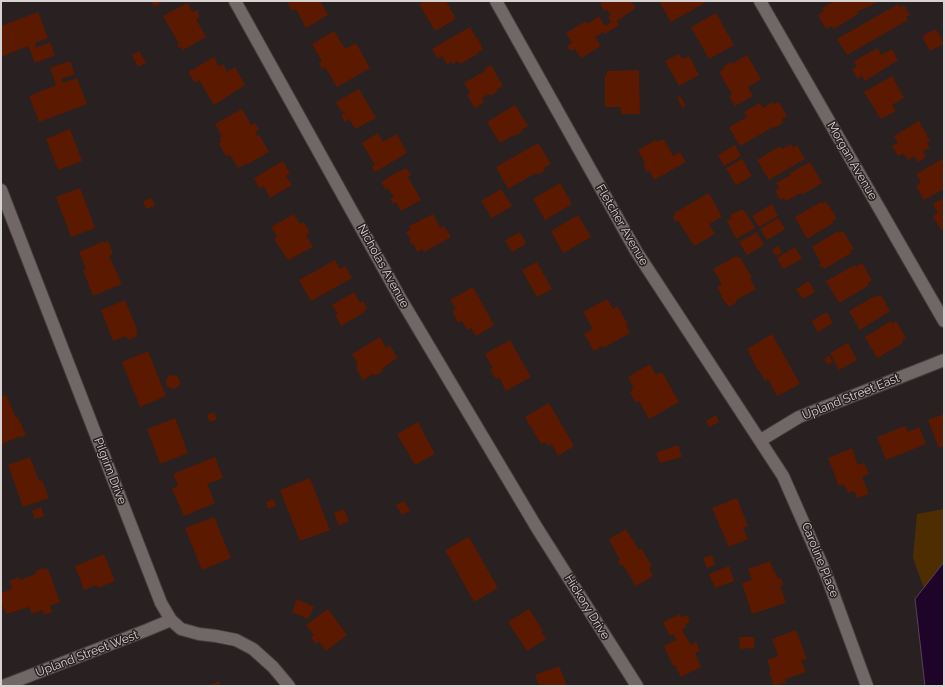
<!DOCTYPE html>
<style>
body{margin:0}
#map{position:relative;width:945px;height:687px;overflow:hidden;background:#292021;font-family:Raleway,sans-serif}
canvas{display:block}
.frame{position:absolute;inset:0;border:2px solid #d8d2d3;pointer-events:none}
</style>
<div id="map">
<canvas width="945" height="687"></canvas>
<div class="frame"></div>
</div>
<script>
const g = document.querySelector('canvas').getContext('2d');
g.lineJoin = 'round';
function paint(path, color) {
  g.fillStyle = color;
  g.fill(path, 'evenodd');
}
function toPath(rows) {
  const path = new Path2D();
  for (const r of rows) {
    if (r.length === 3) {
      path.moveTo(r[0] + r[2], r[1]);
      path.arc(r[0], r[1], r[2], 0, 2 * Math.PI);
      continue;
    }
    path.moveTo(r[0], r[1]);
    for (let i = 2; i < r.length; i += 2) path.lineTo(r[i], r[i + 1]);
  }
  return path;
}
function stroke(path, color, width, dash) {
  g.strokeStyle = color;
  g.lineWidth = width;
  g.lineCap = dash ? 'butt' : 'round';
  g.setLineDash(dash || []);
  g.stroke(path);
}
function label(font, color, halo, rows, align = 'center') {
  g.font = font + ' Raleway,sans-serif';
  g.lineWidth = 3;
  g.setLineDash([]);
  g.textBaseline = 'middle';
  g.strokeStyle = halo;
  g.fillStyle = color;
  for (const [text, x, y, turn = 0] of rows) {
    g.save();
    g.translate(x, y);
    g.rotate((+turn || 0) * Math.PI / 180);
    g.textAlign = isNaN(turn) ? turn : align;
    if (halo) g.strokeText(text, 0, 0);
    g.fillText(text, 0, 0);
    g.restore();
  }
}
const green = toPath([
 [944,509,944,642,913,558,917,514]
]);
const water = toPath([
 [944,562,944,686,925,686,915,599,944,562]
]);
const building = toPath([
 [151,1,164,1,154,7],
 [287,1,320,1,328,15,306,28,296,9,292,11],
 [424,1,446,1,456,19,435,31,419,4],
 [604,1,631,1,636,8,617,21,619,25,605,34,604,32,595,37,601,46,581,58,575,49,571,51,567,46,572,43,566,33,586,21,587,24,599,16,605,26,611,22,608,17,611,15,607,10,604,11,600,4],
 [659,1,708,1,671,22],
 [835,1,880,1,857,12,858,14,834,29,832,26,826,29,818,15,824,11,822,8],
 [187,3,193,12,197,10,200,17,196,19,206,37,183,50,181,47,179,48,177,45,179,44,163,16],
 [898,4,900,7,904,5,910,15,906,17,908,20,847,55,837,39],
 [38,12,48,38,35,43,36,48,50,42,55,55,35,63,28,46,1,57,1,26],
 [716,13,734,45,709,59,691,27],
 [470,27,477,39,478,38,483,50,477,53,478,54,460,64,458,61,453,64,451,62,447,64,442,56,438,59,432,49],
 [936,29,944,44,930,51,922,36],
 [334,31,345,49,356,43,370,68,337,87,325,67,322,69,319,63,322,62,312,44],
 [878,48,881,55,892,49,898,60,865,81,862,76,857,79,852,69,857,66,854,61],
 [139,51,146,63,138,67,132,55],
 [679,54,682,59,689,56,699,75,679,86,665,61],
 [747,55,761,79,748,87,753,96,735,106,729,96,732,94,719,72,724,69,723,67,731,62,732,64],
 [214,57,219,67,223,64,227,72,235,67,245,85,214,105,199,80,195,83,188,72],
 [70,61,75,74,61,79,63,83,77,78,87,104,39,122,29,96,56,85,50,68],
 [491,65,503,86,497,89,498,91,490,96,489,94,482,98,484,102,475,108,467,95,470,93,464,83,485,71,484,69],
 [639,70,640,114,621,114,621,107,605,107,605,75,607,75,607,71],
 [892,76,904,98,892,105,896,111,881,119,864,92],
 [359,89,376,118,355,129,349,119,345,122,341,115,345,113,344,110,342,112,336,102],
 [680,96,686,106,682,108,677,97],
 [773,102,774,104,779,102,787,116,782,119,783,123,774,128,773,127,740,146,729,127,747,117,744,112,760,103,763,108],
 [515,105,528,126,521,130,522,132,514,136,514,135,500,143,487,122],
 [242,109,251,125,255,123,259,130,255,132,257,136,259,135,269,152,248,164,247,163,238,168,231,156,230,157,229,155,226,156,219,144,221,142,219,139,222,137,215,124],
 [919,121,930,141,927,143,930,148,923,151,926,157,918,162,914,156,908,160,903,153,898,156,892,146,898,143,894,136],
 [70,129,82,161,58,170,46,139],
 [378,133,383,142,397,134,407,153,375,172,372,167,375,165,362,143],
 [664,139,673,156,680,152,686,162,654,180,650,171,647,172,643,164,645,163,638,150,656,140,657,142],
 [538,143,551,164,543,168,545,171,537,175,536,173,508,189,496,167],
 [791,144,793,148,797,145,805,159,769,180,757,160,780,146,782,149],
 [735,145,741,156,724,166,718,155],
 [944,158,944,189,924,200,916,186,921,183,916,174],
 [742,159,752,176,736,185,726,168],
 [283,161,290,174,286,176,292,185,270,198,264,186,260,189,254,178],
 [810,162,822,183,802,195,801,193,786,201,784,198,780,200,775,191,779,188,776,183,791,175,790,173],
 [406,168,411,175,408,177,421,200,401,211,396,202,393,204,390,199,394,197,388,188,386,190,381,182,399,171,399,172],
 [560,183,572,204,545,220,533,199],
 [80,188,95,228,71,237,56,197],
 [501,189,512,206,492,218,481,201],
 [709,193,722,217,709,224,715,234,694,246,678,220,675,222,673,217,675,215,674,213],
 [152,198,155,206,146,209,143,201],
 [944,198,944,228,941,230,933,216,938,213,933,204],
 [826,201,837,219,832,221,833,223,807,239,795,217,821,202,822,204],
 [772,204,778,216,759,227,752,216],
 [742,209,744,211,745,211,755,228,736,239,727,221,732,218,730,215],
 [294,214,300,224,304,222,310,233,306,235,313,247,288,260,274,239,277,237,271,227],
 [433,214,440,228,444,226,451,237,424,252,422,249,417,252,413,243,411,244,409,241,411,240,406,232,411,230,409,226],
 [578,215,591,237,563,253,551,231],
 [778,218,785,229,767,240,760,229],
 [838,231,839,233,843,231,854,249,850,251,851,253,824,269,823,267,821,268,819,264,821,263,812,247],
 [520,232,526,244,512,252,505,240],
 [757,232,764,245,747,255,739,242],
 [104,241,104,243,108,241,113,254,109,256,122,284,93,296,83,270,86,269,79,252],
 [778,246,782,253,776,256,772,250],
 [795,247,802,259,783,269,777,258],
 [736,256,738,258,740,257,752,278,750,279,756,289,736,300,737,302,729,307,721,297,722,296,717,287,722,284,713,269],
 [335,260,340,269,345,266,352,278,311,301,299,280],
 [537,262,552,289,537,297,522,270],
 [862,263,872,280,867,284,868,286,839,303,826,281,855,265,856,267],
 [809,281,815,292,803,299,796,289],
 [473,287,494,325,476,336,471,328,467,330,462,321,458,323,452,311,456,309,450,300],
 [354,292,360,303,363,301,367,308,364,310,365,312,341,326,335,315,338,314,332,305],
 [881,295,890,311,860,330,849,311,875,296,876,297],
 [607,299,613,309,617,306,628,324,626,325,630,333,603,348,602,346,594,351,584,334,593,329,583,312],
 [125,300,138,332,136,333,137,336,128,340,126,336,113,341,101,310],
 [827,312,833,323,818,332,812,322,813,320],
 [891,321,892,324,896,321,906,338,902,341,903,343,877,358,865,337],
 [772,334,800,384,777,396,768,379,765,381,759,370,758,371,747,349],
 [380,337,386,348,390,345,397,358,382,369,383,371,374,376,373,374,363,380,356,368,357,368,356,365,358,364,352,354],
 [510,340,531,377,506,391,499,377,496,379,490,369,493,368,485,354],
 [848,343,857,360,839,370,830,353],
 [148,351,166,396,140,407,122,362],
 [829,356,833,362,828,365,824,359],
 [650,364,656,375,662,372,679,402,649,419,639,401,636,403,630,392,632,391,631,389,634,388,628,377],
 [173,382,7],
 [6,395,16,418,18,417,26,436,21,437,21,436,1,444,1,397],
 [549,403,574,446,558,456,552,444,548,446,546,442,541,444,525,417],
 [214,412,217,419,210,422,207,415],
 [944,414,944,446,939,448,928,420],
 [716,415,719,422,709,427,706,421],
 [175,418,188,453,160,464,147,429],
 [418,422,435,454,415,465,397,434],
 [905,426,908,432,919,427,926,444,886,460,877,437],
 [678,445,682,457,660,463,656,453],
 [852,448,858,465,864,463,869,474,862,477,869,494,857,498,854,491,848,493,844,484,839,486,828,458],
 [30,457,39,481,42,480,49,498,23,507,8,465],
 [215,457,223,478,207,484,215,503,184,516,172,489,178,486,173,474],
 [310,478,330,530,300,541,280,490],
 [737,498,748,526,743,528,748,539,729,547,712,508],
 [274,499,276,506,268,509,266,502],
 [404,501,410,511,402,515,396,505],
 [41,507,44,516,35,519,32,511],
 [344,509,349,521,339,526,334,513],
 [214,517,231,558,202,570,185,528],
 [626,529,639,550,641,548,652,566,649,568,653,576,636,586,623,565,621,566,618,561,620,560,609,539],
 [469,537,498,588,474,602,445,550],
 [104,554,115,581,98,588,96,585,84,590,75,566],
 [712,555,715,565,707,568,703,558],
 [770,561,774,573,776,572,778,579,781,578,783,585,780,586,786,603,752,614,742,583,752,580,748,569],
 [729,566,734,581,715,588,709,574],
 [44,568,45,570,48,569,60,602,50,606,52,612,44,615,42,610,32,614,29,607,6,614,1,601,1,593,12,589,9,581,19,577,20,580,36,574,35,571],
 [297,599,314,607,308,619,292,612],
 [328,609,347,635,326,651,319,641,316,644,311,638,314,635,306,625],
 [529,609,543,631,541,632,546,639,527,651,508,622],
 [680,614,681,618,687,615,690,622,685,624,686,627,682,630,691,645,696,642,700,651,695,653,701,667,681,677,675,665,673,666,664,646,676,640,674,634,670,636,663,622],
 [796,630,807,659,801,660,806,672,785,679,786,683,774,686,769,672,771,671,767,660,778,656,772,639],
 [739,637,754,637,754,648,740,649],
 [559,666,567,686,539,686,535,675],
 [219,681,221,686,208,686]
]);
const minor = toPath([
 [235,1,399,296,537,528,637,686],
 [496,1,636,251,783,476,826,574,867,686],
 [760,1,944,321],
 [1,190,161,603,171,620,181,629,199,634,216,636,236,640,253,649,273,667,289,686],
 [761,440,799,417,944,360],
 [3,686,147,630,171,620]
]);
const streetNames = [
 ["Morgan Avenue",852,161,60],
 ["Fletcher Avenue",622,225,60],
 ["Nicholas Avenue",383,266,61],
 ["Upland Street East",851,397,-22],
 ["Pilgrim Drive",110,471,69],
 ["Caroline Place",820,560,68],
 ["Hickory Drive",587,607,58],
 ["Upland Street West",87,654,-21]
];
paint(green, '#4e2e01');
paint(water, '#1e0428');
stroke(water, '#56425b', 1);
paint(building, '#5b1900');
stroke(minor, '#453e3f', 14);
stroke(minor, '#716767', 12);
label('12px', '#d8d2d3', '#292021', streetNames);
</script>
